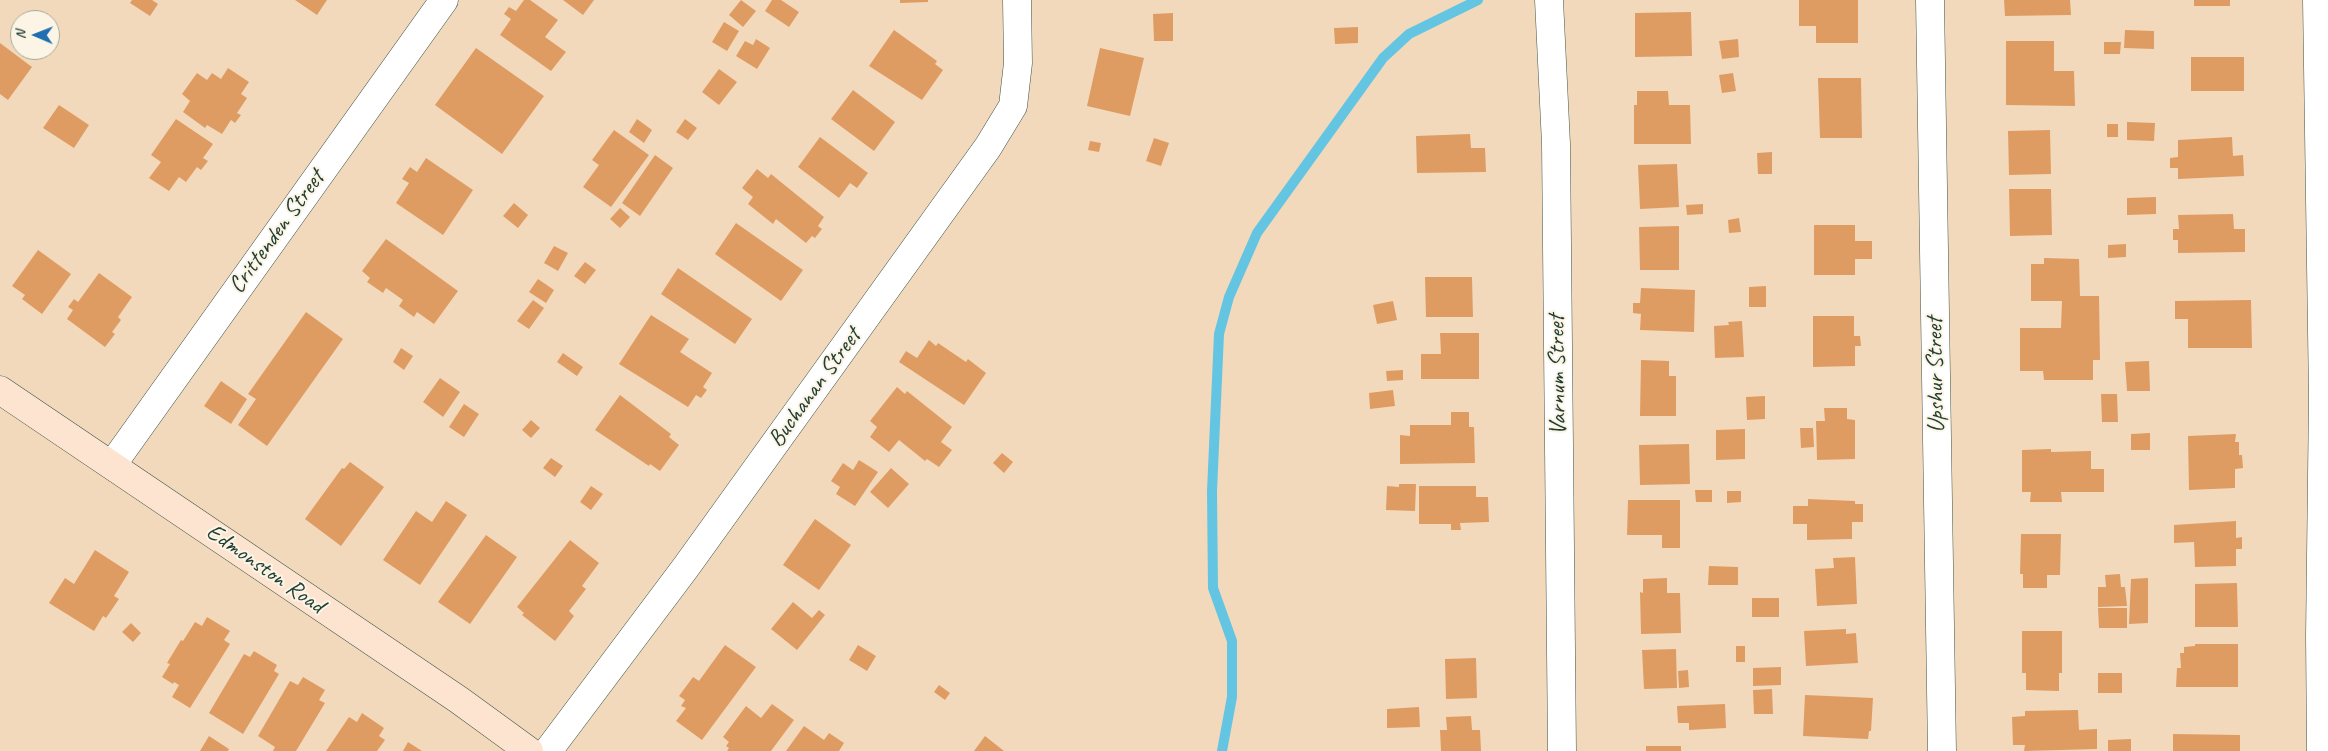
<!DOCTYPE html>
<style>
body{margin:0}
#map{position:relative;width:2328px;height:751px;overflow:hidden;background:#f3d9bb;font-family:Caveat,sans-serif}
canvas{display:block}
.north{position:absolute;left:10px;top:10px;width:50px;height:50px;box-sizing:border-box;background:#fcf5e5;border:1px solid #a4ab9e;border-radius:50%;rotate:271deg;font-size:14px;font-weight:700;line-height:20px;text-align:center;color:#1f3d34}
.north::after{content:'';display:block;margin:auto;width:18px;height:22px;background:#1f6fb2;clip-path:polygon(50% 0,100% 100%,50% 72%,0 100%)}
</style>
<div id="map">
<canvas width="2328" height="751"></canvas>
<div class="north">N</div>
</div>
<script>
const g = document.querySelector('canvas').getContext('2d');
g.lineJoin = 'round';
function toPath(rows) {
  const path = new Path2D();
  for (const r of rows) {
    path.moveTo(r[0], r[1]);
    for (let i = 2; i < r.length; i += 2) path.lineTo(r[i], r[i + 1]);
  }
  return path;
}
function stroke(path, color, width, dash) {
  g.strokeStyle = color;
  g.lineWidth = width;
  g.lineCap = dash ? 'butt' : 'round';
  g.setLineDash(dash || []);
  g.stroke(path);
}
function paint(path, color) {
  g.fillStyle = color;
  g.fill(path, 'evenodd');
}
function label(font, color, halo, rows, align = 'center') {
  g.font = font + ' Caveat,sans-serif';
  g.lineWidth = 4;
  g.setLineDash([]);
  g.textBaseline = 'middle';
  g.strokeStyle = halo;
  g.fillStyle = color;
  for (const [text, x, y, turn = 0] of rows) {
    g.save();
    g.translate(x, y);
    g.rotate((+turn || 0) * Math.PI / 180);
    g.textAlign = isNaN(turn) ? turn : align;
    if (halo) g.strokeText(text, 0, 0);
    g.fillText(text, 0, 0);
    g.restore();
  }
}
const stream = toPath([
 [1222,751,1232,697,1232,641,1213,588,1212,491,1219,334,1229,297,1257,233,1383,58,1409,34,1478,0]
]);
const building = toPath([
 [132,0,152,0,158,4,150,16,130,3],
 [295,0,327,0,317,15],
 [524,0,530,0,558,20,545,37,566,52,551,71,500,35,511,19,504,14,509,7,516,11],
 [563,0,594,0,583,15],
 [741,0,756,11,743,27,729,15],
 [772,0,781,0,799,12,789,27,765,11],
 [900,0,928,0,928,2,900,3],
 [1799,0,1858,0,1858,43,1816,43,1816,26,1799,26],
 [2004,0,2070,0,2071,15,2005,16],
 [2194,0,2230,0,2230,6,2194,6],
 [1691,12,1692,56,1635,57,1635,13],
 [1173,13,1173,41,1154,41,1153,14],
 [724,22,739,31,727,51,712,42],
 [1358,27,1358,43,1335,44,1334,28],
 [894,30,937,61,935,64,943,70,922,100,869,66],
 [2125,30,2154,31,2154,49,2124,48],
 [756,39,770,48,757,69,736,56,745,41,753,45],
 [1738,39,1739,57,1722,59,1719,41],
 [2006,41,2054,41,2054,71,2074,71,2075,106,2006,105],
 [2104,42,2121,42,2120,54,2104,54],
 [0,43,32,67,8,100,0,94],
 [476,48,544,96,502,154,435,105],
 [1100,48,1144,58,1130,116,1087,106],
 [2191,57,2244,57,2244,91,2191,91],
 [228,68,249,82,241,94,247,98,237,113,241,115,235,123,231,120,222,134,207,125,205,128,183,112,190,101,182,94,197,73,207,80,212,73,221,79],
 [719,69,737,82,719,105,702,92],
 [1733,73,1736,91,1722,93,1719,75],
 [1818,78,1861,78,1862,138,1820,138],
 [853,90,895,122,874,151,831,119],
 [1637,91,1668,91,1669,105,1690,105,1691,144,1634,144,1634,105,1637,105],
 [59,105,89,125,74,148,43,128],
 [176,119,213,144,203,158,208,161,201,170,197,167,186,182,179,177,169,191,149,178,161,162,151,155],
 [637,119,652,130,644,143,629,132],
 [685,119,697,128,688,140,676,132],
 [2127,122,2155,123,2154,141,2127,140],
 [2107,124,2118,124,2118,137,2107,137],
 [614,130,649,155,611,207,583,187,599,165,592,160],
 [2050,130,2051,174,2009,175,2008,131],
 [1470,134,1471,148,1485,148,1486,172,1417,173,1416,136],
 [820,137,868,173,857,188,850,183,839,198,798,167],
 [2232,137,2233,156,2243,155,2244,176,2178,179,2178,168,2170,168,2170,158,2178,157,2178,140],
 [1154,138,1169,143,1161,166,1146,161],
 [1090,141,1101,143,1099,152,1088,150],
 [1772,152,1772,174,1758,174,1757,153],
 [655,155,673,168,640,216,622,203],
 [426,158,473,190,443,235,396,203,409,183,402,179,410,167,417,172],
 [1677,164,1679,207,1640,209,1638,165],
 [757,169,768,178,771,174,824,217,818,226,822,229,815,238,812,236,806,243,776,219,773,224,748,204,753,197,742,188],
 [2009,189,2051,189,2052,235,2010,236],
 [2156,197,2156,214,2127,215,2127,198],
 [514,203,528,215,518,228,503,216],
 [1703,204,1703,214,1687,215,1686,205],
 [620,208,630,217,620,228,610,219],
 [2233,214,2234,229,2245,229,2245,252,2178,253,2178,240,2173,240,2173,229,2179,229,2178,215],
 [1739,218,1741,232,1729,233,1728,220],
 [736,223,803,270,781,301,715,254],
 [1814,225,1855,225,1855,241,1872,241,1872,259,1855,259,1855,275,1814,275],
 [1679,226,1679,270,1640,270,1639,227],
 [386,239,458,291,434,324,417,312,414,317,399,306,403,300,386,288,383,293,367,282,370,278,362,271],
 [2126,244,2126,257,2108,258,2108,245],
 [554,246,568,253,558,271,544,263],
 [38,250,71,274,42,314,22,299,25,295,12,286],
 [2044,258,2079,259,2080,296,2099,296,2100,360,2093,360,2093,380,2044,380,2043,371,2020,371,2020,328,2061,328,2062,301,2031,301,2031,264,2044,264],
 [585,262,596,270,585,284,574,276],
 [678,268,752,319,735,344,661,294],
 [99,273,132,297,118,317,121,320,112,332,115,334,105,347,67,319,73,310,68,307,74,299,78,302],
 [1425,277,1472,277,1473,317,1426,317],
 [538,279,554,290,546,303,529,292],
 [1766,286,1766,307,1749,307,1749,287],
 [1641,288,1695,290,1694,332,1640,330,1641,314,1633,313,1633,303,1640,303],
 [533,300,544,308,529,329,517,321],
 [2251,300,2252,348,2188,348,2188,319,2175,319,2175,301],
 [1393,301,1397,320,1377,324,1373,305],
 [306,312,343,339,267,446,238,425,256,399,248,394],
 [651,315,689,339,680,352,712,373,703,387,707,390,701,398,696,395,688,407,619,364],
 [1813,316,1854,316,1854,336,1860,336,1861,346,1855,346,1855,366,1813,367],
 [1742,321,1744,357,1715,358,1714,326,1729,325,1728,322],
 [1440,333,1479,333,1479,379,1421,379,1421,354,1441,354],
 [929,340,936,346,938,343,966,362,968,359,986,373,964,405,899,362,906,351,917,358],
 [401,348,413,356,404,370,393,362],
 [563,353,583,367,577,376,557,362],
 [1641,360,1669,361,1669,376,1676,376,1676,416,1640,416],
 [2149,361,2150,391,2127,391,2125,362],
 [1403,370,1403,380,1387,381,1386,371],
 [440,378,460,392,443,417,423,402],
 [221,381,247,399,231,424,204,406],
 [897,387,905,394,907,391,952,427,941,442,952,450,939,467,927,459,925,461,899,440,889,452,870,437,877,427,870,421],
 [1393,390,1395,406,1370,409,1369,393],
 [2101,394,2117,394,2118,422,2102,422],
 [620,395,671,434,669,437,679,445,660,471,650,464,649,466,595,430],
 [1765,396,1765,419,1747,420,1746,397],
 [464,404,479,414,464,437,449,427],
 [1824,408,1847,408,1847,419,1855,420,1855,459,1817,460,1816,421,1825,421],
 [1451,412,1469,412,1469,427,1474,427,1475,463,1400,464,1400,435,1410,436,1410,425,1451,425],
 [531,420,540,428,531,438,522,430],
 [1800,428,1813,428,1814,447,1801,448],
 [1745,429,1745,459,1716,460,1716,430],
 [2150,433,2150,450,2131,450,2131,434],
 [2236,434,2235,442,2239,442,2239,455,2242,455,2243,468,2235,469,2235,488,2189,490,2188,436],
 [1689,444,1690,484,1640,485,1639,445],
 [2051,449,2051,452,2091,451,2091,469,2104,469,2104,492,2061,492,2062,502,2030,502,2031,492,2022,492,2022,450],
 [1002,453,1013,462,1004,473,993,463],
 [551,458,563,466,555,477,543,468],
 [859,460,878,472,855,506,836,494,840,487,831,481,843,463,853,470],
 [350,462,384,487,341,546,305,519,342,468,344,469],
 [891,468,909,484,888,508,870,492],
 [1399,484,1416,484,1415,511,1386,510,1387,486,1399,487],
 [591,486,603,494,591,510,580,502],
 [1419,486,1476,486,1476,497,1488,497,1489,522,1460,523,1461,530,1451,530,1451,524,1419,524],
 [1695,490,1712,490,1712,502,1696,502],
 [1727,491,1741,491,1741,502,1727,503],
 [1808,499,1855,501,1855,504,1863,504,1863,522,1852,522,1852,539,1807,540,1807,524,1793,524,1793,506,1808,506],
 [1628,500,1680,500,1680,548,1662,548,1662,535,1627,535],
 [446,501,467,515,420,585,383,560,416,511,432,522],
 [815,519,851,545,819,590,783,565],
 [2236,521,2236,538,2242,537,2242,549,2236,549,2236,566,2195,567,2194,542,2174,543,2174,525],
 [2021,534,2061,534,2060,575,2047,575,2047,588,2023,588,2023,574,2020,574],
 [486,535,517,557,470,624,438,602],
 [570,540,599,563,582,586,586,589,569,611,574,616,555,641,522,615,524,613,517,607],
 [95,550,129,572,114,596,119,599,106,618,103,616,94,631,49,603,65,578,74,584],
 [1855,557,1857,604,1817,606,1815,569,1834,568,1833,558],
 [1709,566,1738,567,1738,585,1708,585],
 [2120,574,2121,587,2125,587,2127,606,2098,607,2098,587,2106,587,2105,575],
 [1667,578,1667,593,1680,593,1681,633,1641,634,1640,592,1643,593,1643,579],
 [2148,578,2148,623,2129,624,2131,579],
 [2237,583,2238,627,2195,627,2195,584],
 [1752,598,1779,598,1779,617,1752,617],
 [793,602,812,618,819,610,825,615,797,650,771,629],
 [2098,608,2127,608,2127,628,2099,628],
 [207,617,230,631,224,640,230,644,190,708,172,697,179,685,174,682,173,684,162,677,170,664,167,663,181,640,183,641,195,622,202,626],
 [131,623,141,633,133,642,122,632],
 [1846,629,1846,634,1856,633,1858,663,1806,666,1804,631],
 [2022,631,2062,631,2062,673,2059,673,2059,691,2026,690,2026,673,2022,673],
 [2195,644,2238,644,2238,687,2176,687,2177,668,2181,668,2180,653,2184,653,2184,647,2195,646],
 [725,645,756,667,702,740,676,721,686,708,681,706,685,700,679,696,693,677,699,681],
 [858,645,876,656,867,671,849,660],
 [1736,646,1745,646,1745,662,1736,662],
 [1676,649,1677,688,1644,689,1642,650],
 [254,651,277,665,274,671,279,674,243,734,209,713,244,654,250,657],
 [1476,658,1477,698,1446,699,1445,659],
 [1781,667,1781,685,1753,686,1753,668],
 [1688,670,1689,687,1679,688,1678,671],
 [2098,673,2122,673,2122,693,2098,693],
 [303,677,325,690,319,700,325,703,296,751,273,751,275,747,258,736,290,681,298,685],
 [939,685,950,693,945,700,934,692],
 [1772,689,1773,714,1754,714,1753,690],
 [1805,695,1873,698,1871,731,1869,731,1868,739,1803,736],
 [772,704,794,720,771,751,727,751,729,748,726,746,729,742,723,737,746,706,761,718],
 [1725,704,1726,728,1689,730,1689,723,1678,723,1677,706],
 [1419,707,1420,727,1387,728,1387,709],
 [2078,710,2079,730,2097,729,2097,749,2024,751,2025,745,2013,745,2012,717,2025,716,2025,711],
 [362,713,384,728,379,736,385,740,377,751,326,751,349,717,357,722],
 [1471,716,1472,730,1480,730,1481,751,1441,751,1440,730,1447,730,1446,717],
 [804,726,824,740,829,733,844,743,839,751,786,751],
 [2173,734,2240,735,2240,751,2173,751],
 [209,736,229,749,228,751,200,751],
 [985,736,1004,751,974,751],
 [2131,739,2131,751,2108,751,2108,740],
 [408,742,422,751,403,751],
 [1646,746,1681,746,1681,751,1646,751]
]);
const street = toPath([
 [1549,0,1556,144,1562,751],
 [1930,0,1942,751],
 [2317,0,2323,397,2320,636,2321,751],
 [112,465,444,0],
 [548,751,686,567,988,147,1013,106,1018,63,1017,0]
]);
const secondary = toPath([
 [0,390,459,700,529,751]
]);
const streetNames = [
 ["Crittenden Street",277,232,-54],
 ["Varnum Street",1558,375,-91],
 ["Upshur Street",1936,375,-91],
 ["Buchanan Street",815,388,-54],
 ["Edmonston Road",265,569,35]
];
stroke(stream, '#63c5e1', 10);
paint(building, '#de9c63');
stroke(street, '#3f5448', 29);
stroke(secondary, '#3f5448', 29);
stroke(street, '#fff', 28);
stroke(secondary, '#fde4d0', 28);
label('24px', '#1f3d34', '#fcf5e5', streetNames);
</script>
